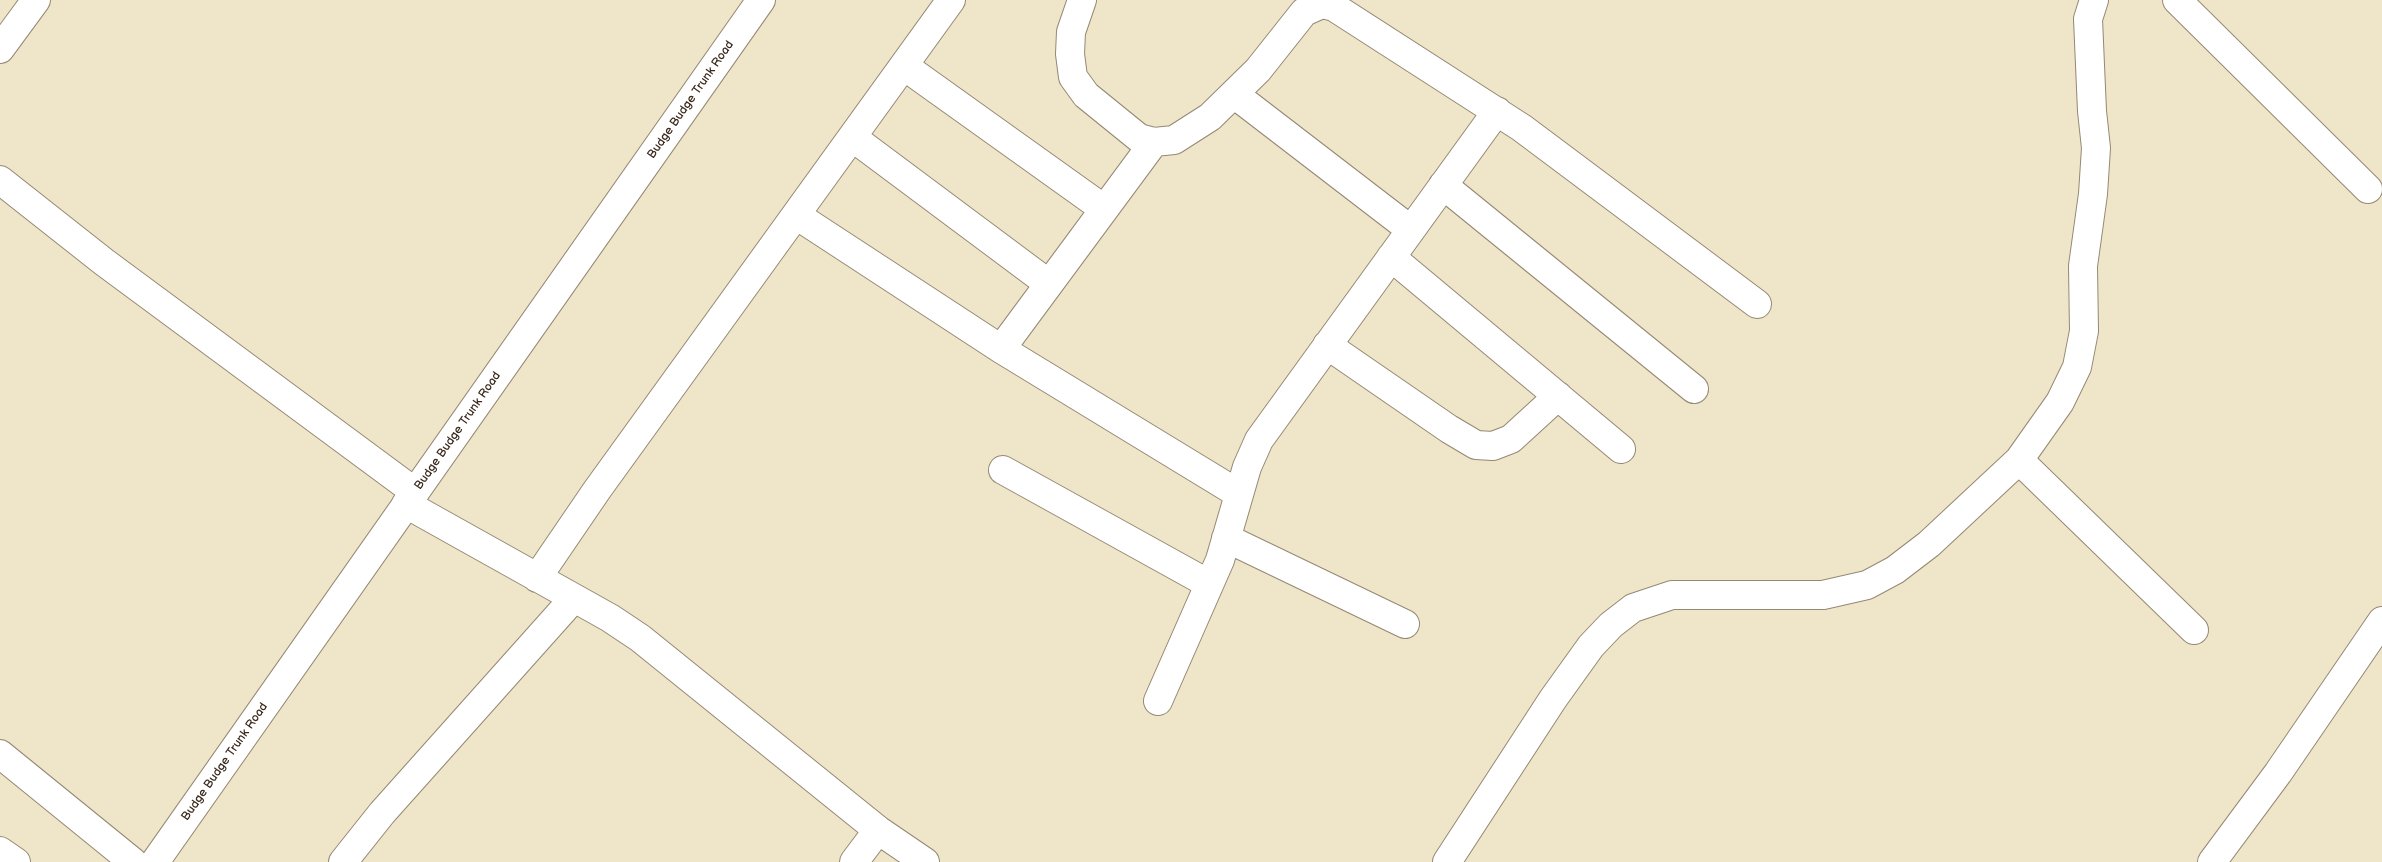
<!DOCTYPE html>
<style>
body{margin:0}
canvas{display:block;background:#efe5c9}
</style>
<canvas width="2382" height="862"></canvas>
<script>
const g = document.querySelector('canvas').getContext('2d');
g.lineJoin = 'round';
function toPath(rows) {
  const path = new Path2D();
  for (const r of rows) {
    path.moveTo(r[0], r[1]);
    for (let i = 2; i < r.length; i += 2) path.lineTo(r[i], r[i + 1]);
  }
  return path;
}
function stroke(path, color, width, dash) {
  g.strokeStyle = color;
  g.lineWidth = width;
  g.lineCap = dash ? 'butt' : 'round';
  g.setLineDash(dash || []);
  g.stroke(path);
}
function label(font, color, halo, rows, align = 'center') {
  g.font = font + ' "Balsamiq Sans",sans-serif';
  g.lineWidth = 4.5;
  g.setLineDash([]);
  g.textBaseline = 'middle';
  g.strokeStyle = halo;
  g.fillStyle = color;
  for (const [text, x, y, turn = 0] of rows) {
    g.save();
    g.translate(x, y);
    g.rotate((+turn || 0) * Math.PI / 180);
    g.textAlign = isNaN(turn) ? turn : align;
    if (halo) g.strokeText(text, 0, 0);
    g.fillText(text, 0, 0);
    g.restore();
  }
}
const minor = toPath([
 [1082,0,1071,32,1070,54,1073,77,1086,95,1139,138,1154,142,1174,140,1210,117,1258,70,1304,12,1322,4,1334,7,1522,128,1757,304],
 [2177,0,2368,189],
 [0,49,36,0],
 [904,66,1104,209],
 [1234,94,1411,230],
 [852,137,1049,284],
 [0,180,104,262,415,492],
 [1443,185,1694,389],
 [796,215,1001,349,1239,494],
 [1391,257,1621,449],
 [1327,345,1449,429,1476,445,1493,446,1511,439,1558,396],
 [1001,349,1154,142],
 [2019,460,2194,630],
 [1003,470,1209,584],
 [406,504,610,618,640,638,878,830,925,862],
 [1226,538,1405,624],
 [537,578,597,490,951,0],
 [1158,701,1220,560,1247,467,1259,440,1497,111],
 [0,754,133,862],
 [0,851,16,862],
 [343,862,382,813,574,598],
 [854,862,878,830],
 [1447,862,1553,699,1591,646,1611,625,1633,608,1672,595,1823,595,1867,585,1895,570,1929,544,2019,460,2060,402,2077,367,2084,331,2083,266,2093,194,2096,148,2092,111,2088,19,2094,0],
 [2212,862,2278,773,2382,621]
]);
const secondary = toPath([
 [155,862,761,0]
]);
const streetNames = [
 ["Budge Budge Trunk Road",691,100,-55],
 ["Budge Budge Trunk Road",458,431,-55],
 ["Budge Budge Trunk Road",225,762,-55]
];
stroke(minor, '#958874', 30);
stroke(secondary, '#958874', 30);
stroke(minor, '#fff', 28);
stroke(secondary, '#fff', 28);
label('12px', '#3b2a1e', '#fff', streetNames);
</script>
